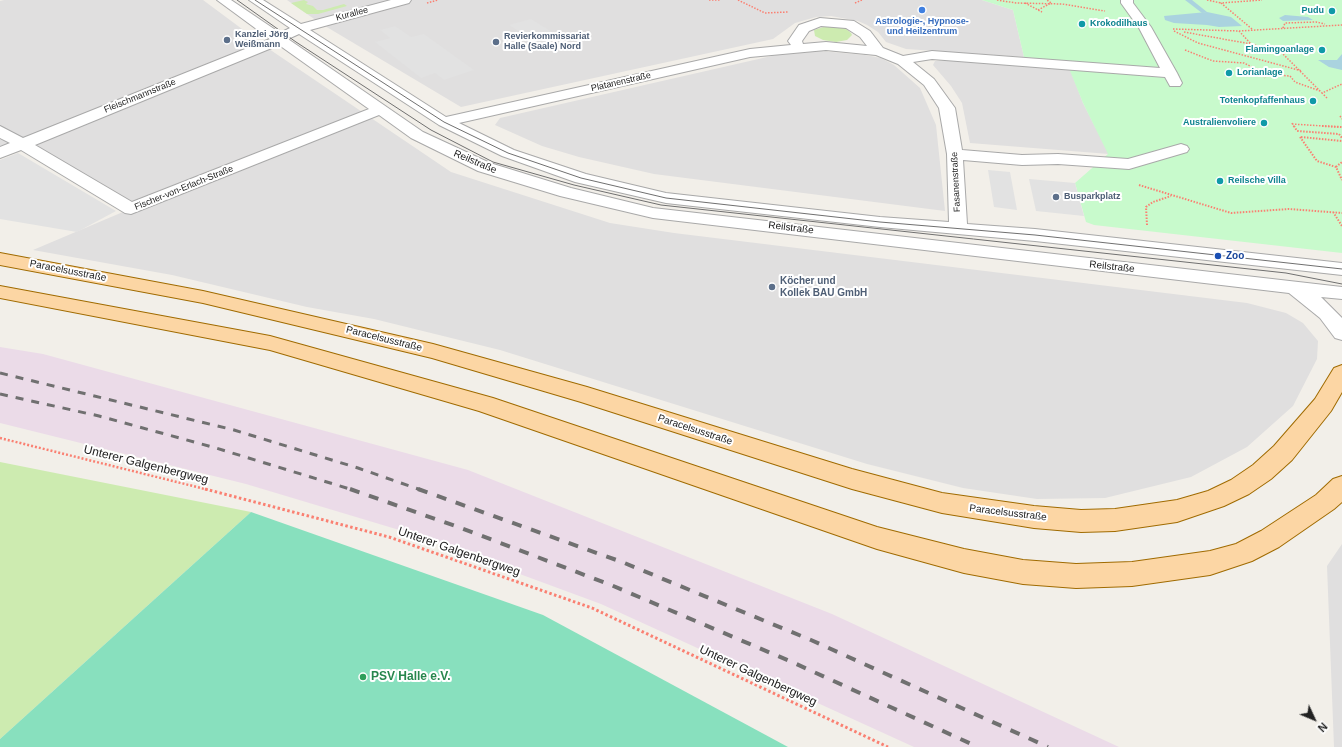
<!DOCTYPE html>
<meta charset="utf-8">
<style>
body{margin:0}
#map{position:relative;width:1342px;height:747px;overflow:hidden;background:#f2efe9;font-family:Arial,sans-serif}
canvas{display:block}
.north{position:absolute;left:1294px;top:699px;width:40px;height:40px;-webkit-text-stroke:3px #fff;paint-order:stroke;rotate:134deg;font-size:11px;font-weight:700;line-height:16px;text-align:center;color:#222}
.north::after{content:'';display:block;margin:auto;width:14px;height:18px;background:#222;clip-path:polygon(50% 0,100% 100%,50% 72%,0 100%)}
</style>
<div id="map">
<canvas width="1342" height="747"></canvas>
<div class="north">N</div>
</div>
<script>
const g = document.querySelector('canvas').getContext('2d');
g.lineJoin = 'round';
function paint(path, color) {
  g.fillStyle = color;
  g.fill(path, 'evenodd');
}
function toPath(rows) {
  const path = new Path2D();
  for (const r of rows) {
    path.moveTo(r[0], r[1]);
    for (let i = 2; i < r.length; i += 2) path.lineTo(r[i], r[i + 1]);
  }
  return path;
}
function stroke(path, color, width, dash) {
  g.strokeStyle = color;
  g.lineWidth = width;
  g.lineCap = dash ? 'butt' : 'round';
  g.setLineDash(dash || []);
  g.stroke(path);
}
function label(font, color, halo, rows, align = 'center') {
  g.font = font + ' Arial,sans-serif';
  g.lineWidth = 4;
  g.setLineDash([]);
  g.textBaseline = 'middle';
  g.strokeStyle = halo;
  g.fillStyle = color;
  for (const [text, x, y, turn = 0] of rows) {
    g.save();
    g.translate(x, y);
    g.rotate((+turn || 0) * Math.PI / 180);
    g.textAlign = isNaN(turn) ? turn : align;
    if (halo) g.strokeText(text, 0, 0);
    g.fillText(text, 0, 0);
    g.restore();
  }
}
const residential = toPath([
 [4,0,203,0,269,49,451,172,610,223,674,233,1247,303,1286,313,1303,323,1318,341,1317,359,1293,406,1247,447,1191,477,1105,498,1037,499,963,488,867,464,500,350,374,319,307,307,172,275,33,250,130,209,22,144,0,153,0,1],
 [287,0,982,0,1013,10,1024,57,906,49,886,42,878,32,867,25,858,21,831,16,816,17,795,23,773,39,461,107,320,23],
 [821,51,865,55,881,58,894,65,920,88,936,125,945,211,654,174,579,157,542,146,495,125,500,118,776,55],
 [954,60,1070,69,1083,103,1109,154,970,143,962,103,951,86,933,65,935,61],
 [1342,544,1342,747,1334,747,1327,566]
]);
const industrial = toPath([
 [0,347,43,354,468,470,832,614,1119,747,914,747,601,604,406,532,246,484,0,423]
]);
const grass = toPath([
 [304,0,308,2,306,4,313,6,317,10,323,10,344,4,347,6,318,14,307,14,291,3],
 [827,26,845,28,851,33,852,35,847,40,836,42,823,40,815,36,814,30],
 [0,462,251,512,0,739]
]);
const park = toPath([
 [982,0,1342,0,1342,253,1094,225,1086,222,1075,183,1108,154,1083,103,1066,61,1024,57,1013,10]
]);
const pitch = toPath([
 [251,512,543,615,788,747,0,747,0,739]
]);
const parking = toPath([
 [531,19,560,37,552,41,560,49,546,52,542,46,509,25],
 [395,26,411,37,424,34,474,70,444,80,435,73,421,78,375,42,390,38,380,30],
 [18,153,116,211,77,232,0,219,0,160],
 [988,170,1010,172,1017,210,994,207],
 [1029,179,1075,183,1084,216,1036,211]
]);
const water = toPath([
 [1207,12,1231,17,1242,26,1219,27,1207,25,1174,23,1165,20,1164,16],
 [1285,15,1308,17,1313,20,1283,21,1279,18],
 [1342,54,1342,70,1329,67,1318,60,1337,60]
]);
const stream = toPath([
 [1185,0,1192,0,1207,12,1202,13,1185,0]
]);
const pathFar3 = toPath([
 [709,0,720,0],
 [738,0,765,13,788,12],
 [997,0,1016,3,1062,4,1105,11],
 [1207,0,1221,3],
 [427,3,438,0],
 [855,3,862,0],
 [1025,3,1042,12],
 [1038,10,1051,3,1047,0],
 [1283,28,1285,23,1316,22,1325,24],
 [1173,29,1239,31,1342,25],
 [1252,29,1221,3,1262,0],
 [1174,31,1198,43,1302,71],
 [1239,31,1251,44],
 [1184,32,1251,44,1282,53,1322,93],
 [1185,50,1213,61,1244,63,1256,69,1265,78],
 [1257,69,1275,70,1278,75,1290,76,1295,82,1320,91],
 [1327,98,1322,93,1342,84],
 [1340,116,1342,119],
 [1292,123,1294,127],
 [1292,124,1339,127]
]);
const pathFar2 = toPath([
 [1294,126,1297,131,1339,134,1342,138],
 [1322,126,1342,127],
 [1300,137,1317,161,1336,167,1342,180],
 [1301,137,1342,141],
 [1336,167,1342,162],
 [1139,185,1231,213,1289,209,1342,213],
 [1333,212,1342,226],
 [1147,225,1146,207,1153,202,1171,196]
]);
const pathFar1 = toPath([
 [0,438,209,490]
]);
const path = toPath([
 [205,489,389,537,592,608,888,747]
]);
const minor = toPath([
 [217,0,231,0,280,33,290,28,249,0,263,0,301,24,391,0,411,0,409,3,310,30,446,117,750,49,791,45,788,41,799,25,820,18,854,21,870,31,883,48,903,56,932,51,1160,68,1139,28,1121,3,1121,0,1133,0,1133,3,1151,27,1177,73,1182,83,1180,86,1170,86,1165,77,932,59,913,62,934,79,955,108,962,150,1022,155,1058,154,1128,159,1181,144,1187,146,1189,149,1187,152,1129,169,1058,164,1022,165,963,160,967,224,1035,229,1342,263,1342,275,1035,241,880,227,666,203,575,182,502,156,439,125,299,34,288,39,423,132,490,163,571,188,653,208,1342,287,1342,299,1321,297,1342,318,1342,340,1335,338,1320,318,1289,293,653,218,560,196,478,171,411,138,379,115,131,214,125,213,21,150,0,158,0,147,10,143,0,138,0,126,23,138,270,39,217,0],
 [821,26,846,28,860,37,867,46,826,42,803,44,802,41,809,31,821,26],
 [279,45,369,109,132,202,35,145,279,45],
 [826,50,876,55,898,64,924,85,939,108,947,154,949,222,880,217,666,193,586,174,514,150,459,123,750,57,826,50]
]);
const major = toPath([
 [0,253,203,291,433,344,587,387,852,469,942,493,1034,506,1081,510,1115,509,1177,500,1208,491,1231,480,1253,465,1274,446,1315,399,1334,368,1342,365,1342,392,1331,411,1292,460,1271,479,1249,494,1224,506,1177,522,1115,531,1081,532,1034,528,942,513,852,489,581,402,432,358,203,303,0,265,0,253],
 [0,286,270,336,493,398,877,527,964,549,1023,560,1076,564,1132,562,1210,551,1236,544,1261,531,1316,495,1333,479,1342,476,1342,502,1334,509,1279,547,1252,561,1210,575,1132,586,1076,588,1023,584,964,573,877,549,479,411,270,350,0,298,0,286]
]);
const tram = toPath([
 [237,0,296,42,431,130,493,162,574,185,661,205,1286,273,1342,284],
 [255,0,444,122,508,153,581,178,666,198,880,222,1035,235,1342,269]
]);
const railFar1 = toPath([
 [0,373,234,430,358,468,421,490],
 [0,394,99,416,216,448,353,490]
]);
const rail = toPath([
 [350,489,461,528,611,585,792,662,978,747],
 [418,489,622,562,811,640,1048,747]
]);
const markers = [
 [922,10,4,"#3f7fe0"],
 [1332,11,4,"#0f9aa8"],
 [1082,24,4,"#0f9aa8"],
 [227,40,4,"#5c6f8a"],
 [496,42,4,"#5c6f8a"],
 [1322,50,4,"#0f9aa8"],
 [1229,73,4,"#0f9aa8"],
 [1313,101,4,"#0f9aa8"],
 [1264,123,4,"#0f9aa8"],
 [1220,181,4,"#0f9aa8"],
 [1056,197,4,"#5c6f8a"],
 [1218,256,4,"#1a4fb4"],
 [772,287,4,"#5c6f8a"],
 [363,677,4,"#2e9e5b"]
];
const farCulturenames = [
 ["Pudu",1324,11],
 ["Krokodilhaus",1090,24,"left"],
 ["Flamingoanlage",1314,50],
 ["Lorianlage",1237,73,"left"],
 ["Totenkopfaffenhaus",1305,101],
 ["Australienvoliere",1256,123],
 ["Reilsche Villa",1228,181,"left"]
];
const farStreetnames = [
 ["Kurallee",352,14,-15],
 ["Platanenstraße",621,82,-13],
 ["Fleischmannstraße",140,96,-22],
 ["Fasanenstraße",956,182,-93],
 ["Fischer-von-Erlach-Straße",184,188,-22]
];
const farShopnames = [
 ["Astrologie-, Hypnose-",922,22],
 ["und Heilzentrum",922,32]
];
const farServicenames = [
 ["Kanzlei Jörg",235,35],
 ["Weißmann",235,45],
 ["Revierkommissariat",504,37],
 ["Halle (Saale) Nord",504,47],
 ["Busparkplatz",1064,197]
];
const streetNames = [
 ["Reilstraße",475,162,23],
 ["Reilstraße",791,228,7],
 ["Reilstraße",1112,267,6],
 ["Paracelsusstraße",68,271,11],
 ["Paracelsusstraße",384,339,14],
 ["Paracelsusstraße",695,430,18],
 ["Paracelsusstraße",1008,513,7]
];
const transitNames = [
 ["Zoo",1226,256]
];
const serviceNames = [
 ["Köcher und",780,281],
 ["Kollek BAU GmbH",780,293]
];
const nearStreetnames = [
 ["Unterer Galgenbergweg",146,465,14],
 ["Unterer Galgenbergweg",459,552,19],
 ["Unterer Galgenbergweg",758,676,25]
];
const nearLeisurenames = [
 ["PSV Halle e.V.",371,677]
];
paint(residential, '#e0dfdf');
paint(industrial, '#ebdbe8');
paint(grass, '#cdebb0');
paint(park, '#c8facc');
paint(pitch, '#88e0be');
paint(parking, '#e2e2e2');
paint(water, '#aad3df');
paint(stream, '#aad3df');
stroke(minor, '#a9a9a9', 2);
stroke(major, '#a06b00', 2);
stroke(pathFar3, '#fa8072', 1.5, [1.5, 1.5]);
stroke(pathFar2, '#fa8072', 2, [1.5, 1.5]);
stroke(pathFar1, '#fa8072', 2.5, [2, 2]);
stroke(path, '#fa8072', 3, [2.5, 2.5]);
paint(minor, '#fff');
paint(major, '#fcd6a4');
stroke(tram, '#707070', 1);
stroke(railFar1, '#707070', 3, [8, 8]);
stroke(rail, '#707070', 4, [10, 10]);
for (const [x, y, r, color] of markers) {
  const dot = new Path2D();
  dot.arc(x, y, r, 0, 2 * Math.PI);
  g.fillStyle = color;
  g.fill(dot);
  stroke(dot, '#fff', 1.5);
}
label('bold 9px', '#0d838f', '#fff', farCulturenames, 'right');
label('9px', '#222', '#fff', farStreetnames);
label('bold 9px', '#366cbe', '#fff', farShopnames);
label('bold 9px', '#4e5e75', '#fff', farServicenames, 'left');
label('10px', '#222', '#fff', streetNames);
label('bold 10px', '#164399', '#fff', transitNames, 'left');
label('bold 10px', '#4e5e75', '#fff', serviceNames, 'left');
label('12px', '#222', '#fff', nearStreetnames);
label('bold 12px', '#27864d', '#fff', nearLeisurenames, 'left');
</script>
